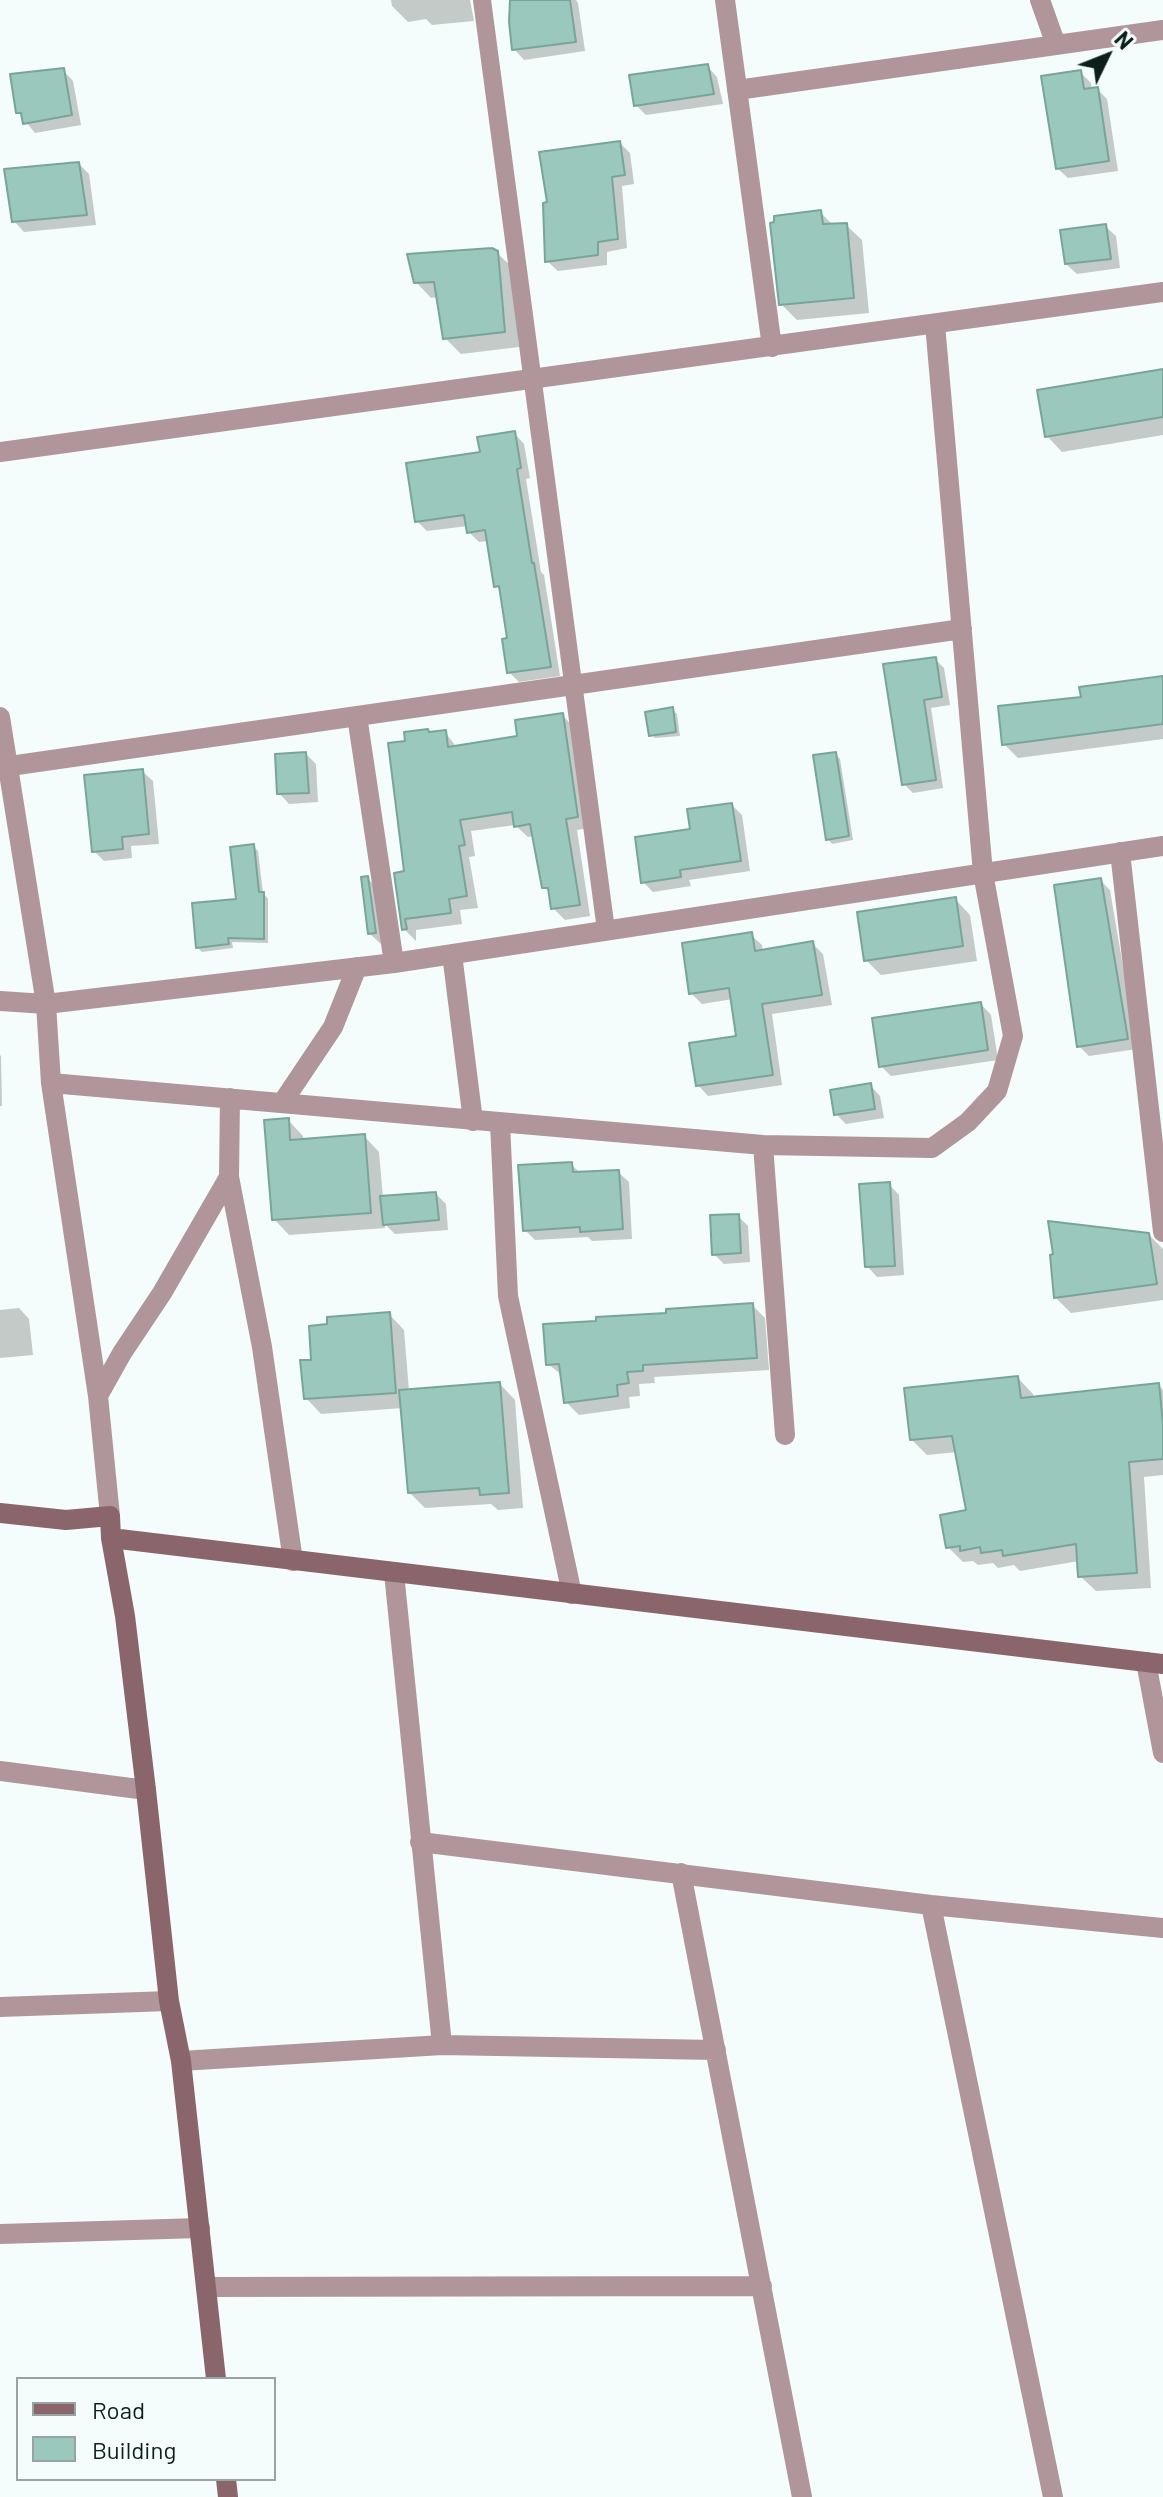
<!DOCTYPE html>
<style>
body{margin:0}
#map{position:relative;width:1163px;height:2497px;overflow:hidden;background:#f4fdfb;font-family:Barlow,sans-serif}
canvas{display:block}
.legend{position:absolute;left:16px;top:2377px;width:260px;height:104px;box-sizing:border-box;background:#f4fdfb;border:2px solid #98a4a1;margin:0;padding:10px 14px;list-style:none;font-size:24px;color:#0d1f1b}
.legend li{display:flex;align-items:center;gap:16px;height:40px}
.legend b{width:40px;border:2px solid #98a4a1}
.north{position:absolute;left:1067px;top:16px;width:80px;height:80px;-webkit-text-stroke:6px #f4fdfb;paint-order:stroke;rotate:47deg;font-size:22px;font-weight:700;line-height:32px;text-align:center;color:#0d1f1b}
.north::after{content:'';display:block;margin:auto;width:28px;height:36px;background:#0d1f1b;clip-path:polygon(50% 0,100% 100%,50% 72%,0 100%)}
</style>
<div id="map">
<canvas width="1163" height="2497"></canvas>
<ul class="legend">
<li><b style="height:10px;background:#8b656c"></b>Road</li>
<li><b style="height:22px;background:#9bc8bd"></b>Building</li>
</ul>
<div class="north">N</div>
</div>
<script>
const g = document.querySelector('canvas').getContext('2d');
g.lineJoin = 'round';
function paint(path, color) {
  g.fillStyle = color;
  g.fill(path, 'evenodd');
}
function toPath(rows) {
  const path = new Path2D();
  for (const r of rows) {
    path.moveTo(r[0], r[1]);
    for (let i = 2; i < r.length; i += 2) path.lineTo(r[i], r[i + 1]);
  }
  return path;
}
function stroke(path, color, width, dash) {
  g.strokeStyle = color;
  g.lineWidth = width;
  g.lineCap = dash ? 'butt' : 'round';
  g.setLineDash(dash || []);
  g.stroke(path);
}
const shadow = toPath([
 [391,0,470,0,474,21,432,25,426,19,408,22,392,6],
 [512,0,576,0,578,3,585,51,524,60,514,49],
 [707,66,717,77,723,104,646,115,636,105],
 [63,70,73,81,81,125,35,133,18,112],
 [1080,72,1091,83,1092,90,1097,89,1107,99,1118,171,1068,178,1057,168],
 [620,143,630,153,634,184,622,186,627,248,607,252,607,265,558,271,547,261],
 [79,164,89,174,96,225,24,232,14,221],
 [821,213,834,226,846,225,862,240,869,313,797,320,781,304],
 [1105,226,1116,236,1120,268,1077,274,1066,264],
 [497,253,513,268,519,347,461,354,445,338,438,297,431,298,416,282],
 [1163,371,1163,435,1062,452,1047,436],
 [514,433,524,444,530,478,526,479,541,572,544,575,560,676,519,682,509,672,509,640,502,592,496,586,489,541,479,542,469,532,468,526,427,531,417,521,482,453],
 [935,659,944,668,950,705,931,708,943,788,913,793,904,784,885,666],
 [1163,678,1163,739,1018,758,1004,744,1083,698],
 [672,710,677,714,680,736,655,738,651,733],
 [562,715,574,727,589,828,577,830,590,916,565,920,553,908,551,894,544,887,534,836,528,837,515,825,471,831,475,856,469,857,478,908,460,910,462,924,416,930,416,941,404,929,407,743,445,732,457,748,520,737],
 [306,754,316,764,318,802,289,804,279,793],
 [835,754,840,759,853,840,832,844,828,839],
 [142,771,153,781,159,844,131,846,132,858,104,861,94,851],
 [732,805,742,815,750,871,689,880,691,886,653,892,643,882,692,830],
 [253,846,258,851,263,893,268,899,268,943,232,942,233,948,202,952,198,948,238,901],
 [367,878,377,888,386,943,381,944,370,934],
 [1100,880,1110,890,1137,1049,1089,1056,1079,1046],
 [955,899,970,915,977,961,881,975,866,960],
 [751,935,762,945,763,952,813,944,823,954,832,1005,772,1014,782,1085,708,1096,698,1085,739,1037,733,999,702,1004,691,993],
 [981,1004,991,1015,998,1060,891,1076,881,1066],
 [0,1055,1,1056,2,1106,0,1106],
 [870,1085,880,1096,884,1118,846,1124,836,1114],
 [288,1120,303,1136,304,1141,364,1136,379,1152,383,1198,436,1194,446,1204,448,1230,395,1234,385,1224,385,1228,289,1235,274,1219],
 [571,1164,581,1174,618,1172,629,1182,632,1239,592,1241,588,1237,535,1240,525,1230],
 [889,1184,899,1195,904,1275,877,1277,867,1266],
 [738,1216,748,1226,750,1262,724,1264,714,1254],
 [1148,1234,1163,1249,1163,1300,1071,1313,1055,1297],
 [753,1306,765,1318,769,1370,654,1377,655,1383,639,1384,640,1396,629,1397,630,1408,579,1415,566,1402,563,1376,548,1364,668,1315],
 [19,1308,29,1319,33,1355,0,1358,0,1310],
 [389,1314,404,1330,409,1391,500,1384,515,1400,523,1508,498,1510,491,1504,425,1508,410,1493,403,1408,321,1414,306,1398,313,1361],
 [1018,1378,1033,1394,1034,1399,1158,1385,1163,1390,1163,1475,1144,1477,1151,1588,1096,1591,1080,1576,1079,1561,1020,1571,1014,1565,998,1568,993,1563,978,1565,973,1561,963,1562,948,1547,968,1512,957,1452,927,1455,912,1440]
]);
const building = toPath([
 [510,0,570,0,576,42,512,50,509,22,510,0],
 [708,64,714,94,634,106,629,75,708,64],
 [64,68,72,115,23,124,21,113,16,113,10,74,64,68],
 [1081,70,1084,89,1098,87,1109,161,1056,169,1041,76,1081,70],
 [620,141,625,175,612,177,618,239,598,242,598,255,545,262,543,203,547,202,539,152,620,141],
 [79,162,87,215,12,222,4,169,79,162],
 [821,210,823,224,847,223,854,298,779,305,770,223,774,222,774,216,821,210],
 [1106,224,1111,259,1065,264,1060,230,1106,224],
 [492,248,498,251,505,332,443,339,434,282,414,283,407,254,492,248],
 [1163,369,1163,417,1045,437,1037,390,1163,369],
 [515,431,521,468,517,469,532,563,534,563,551,667,507,673,502,639,507,638,499,586,494,587,485,530,467,533,464,515,415,522,406,463,480,452,477,437,515,431],
 [936,657,942,697,924,700,936,780,902,785,883,664,936,657],
 [1163,676,1163,724,1002,745,998,706,1081,697,1079,687,1163,676],
 [673,707,676,732,649,736,645,712,673,707],
 [563,713,578,817,566,819,580,905,551,909,548,888,542,888,530,824,514,827,512,812,460,820,465,845,459,846,467,896,449,899,451,913,405,919,407,929,402,930,394,873,404,871,388,743,405,741,404,732,428,729,429,732,446,730,448,747,517,736,515,720,563,713],
 [306,752,309,793,277,794,275,754,306,752],
 [836,752,849,836,826,840,813,755,836,752],
 [143,769,149,834,122,837,123,849,92,852,84,775,143,769],
 [732,803,741,861,680,870,681,877,641,883,635,837,690,829,687,809,732,803],
 [254,844,259,892,264,892,264,939,228,938,229,944,196,948,192,903,236,899,230,847,254,844],
 [368,876,376,933,368,934,361,877,368,876],
 [1101,878,1128,1039,1077,1047,1054,885,1101,878],
 [956,897,963,946,864,961,857,912,956,897],
 [752,932,755,951,813,941,822,995,762,1004,773,1075,696,1086,689,1043,736,1036,729,988,689,994,682,943,752,932],
 [981,1002,988,1050,879,1067,872,1018,981,1002],
 [871,1083,875,1109,834,1115,830,1090,871,1083],
 [289,1118,290,1140,365,1134,371,1213,272,1220,264,1120,289,1118],
 [572,1162,573,1172,619,1170,623,1229,580,1232,580,1227,523,1231,518,1165,572,1162],
 [890,1182,895,1266,865,1267,859,1184,890,1182],
 [436,1192,439,1220,383,1225,380,1196,436,1192],
 [739,1214,741,1253,712,1255,710,1215,739,1214],
 [1048,1221,1149,1233,1157,1284,1054,1298,1050,1255,1053,1254,1048,1221],
 [753,1303,757,1358,643,1365,643,1371,627,1372,629,1383,617,1385,618,1396,564,1403,559,1364,546,1365,543,1324,596,1321,596,1317,666,1313,666,1309,753,1303],
 [390,1312,396,1393,304,1399,300,1360,311,1360,309,1326,327,1324,327,1317,390,1312],
 [1018,1376,1021,1398,1159,1383,1163,1424,1163,1459,1129,1462,1137,1573,1078,1577,1076,1544,1003,1556,1002,1550,981,1553,980,1547,960,1551,960,1546,946,1548,940,1515,966,1510,952,1436,910,1440,904,1388,1018,1376],
 [500,1382,509,1493,480,1495,479,1488,408,1493,399,1390,500,1382]
]);
const lane = toPath([
 [482,0,606,930]
]);
const street = toPath([
 [725,0,772,347],
 [1040,0,1056,45],
 [737,90,1163,30],
 [0,452,1163,292],
 [357,716,394,963],
 [0,717,46,1004,51,1083,98,1396,110,1516],
 [10,766,962,629],
 [1120,852,1163,1232],
 [452,954,473,1121],
 [0,1001,46,1004,394,963,1163,846],
 [51,1083,763,1145,932,1148,968,1122,997,1091,1013,1036,983,873,935,324],
 [282,1103,333,1027,357,967],
 [500,1123,508,1296,572,1594],
 [763,1145,785,1435],
 [229,1177,262,1347,293,1561],
 [98,1396,122,1353,162,1293,229,1177,230,1098],
 [394,1573,442,2045],
 [1146,1662,1163,1753],
 [0,1771,146,1790],
 [420,1842,931,1905,1163,1928],
 [681,1873,802,2497],
 [931,1905,1053,2497],
 [0,2007,169,2001],
 [181,2061,442,2045,716,2050],
 [0,2234,200,2228],
 [206,2287,762,2286]
]);
const secondary = toPath([
 [0,1513,66,1520,110,1516,111,1538,125,1616,146,1790,169,2001,181,2061,216,2379],
 [111,1538,1163,1664],
 [226,2479,228,2497]
]);
paint(shadow, '#0003');
paint(building, '#9bc8bd');
stroke(building, '#79a49a', 2);
stroke(lane, '#b0959a', 18);
stroke(street, '#b0959a', 20);
stroke(secondary, '#8b656c', 20);
</script>
